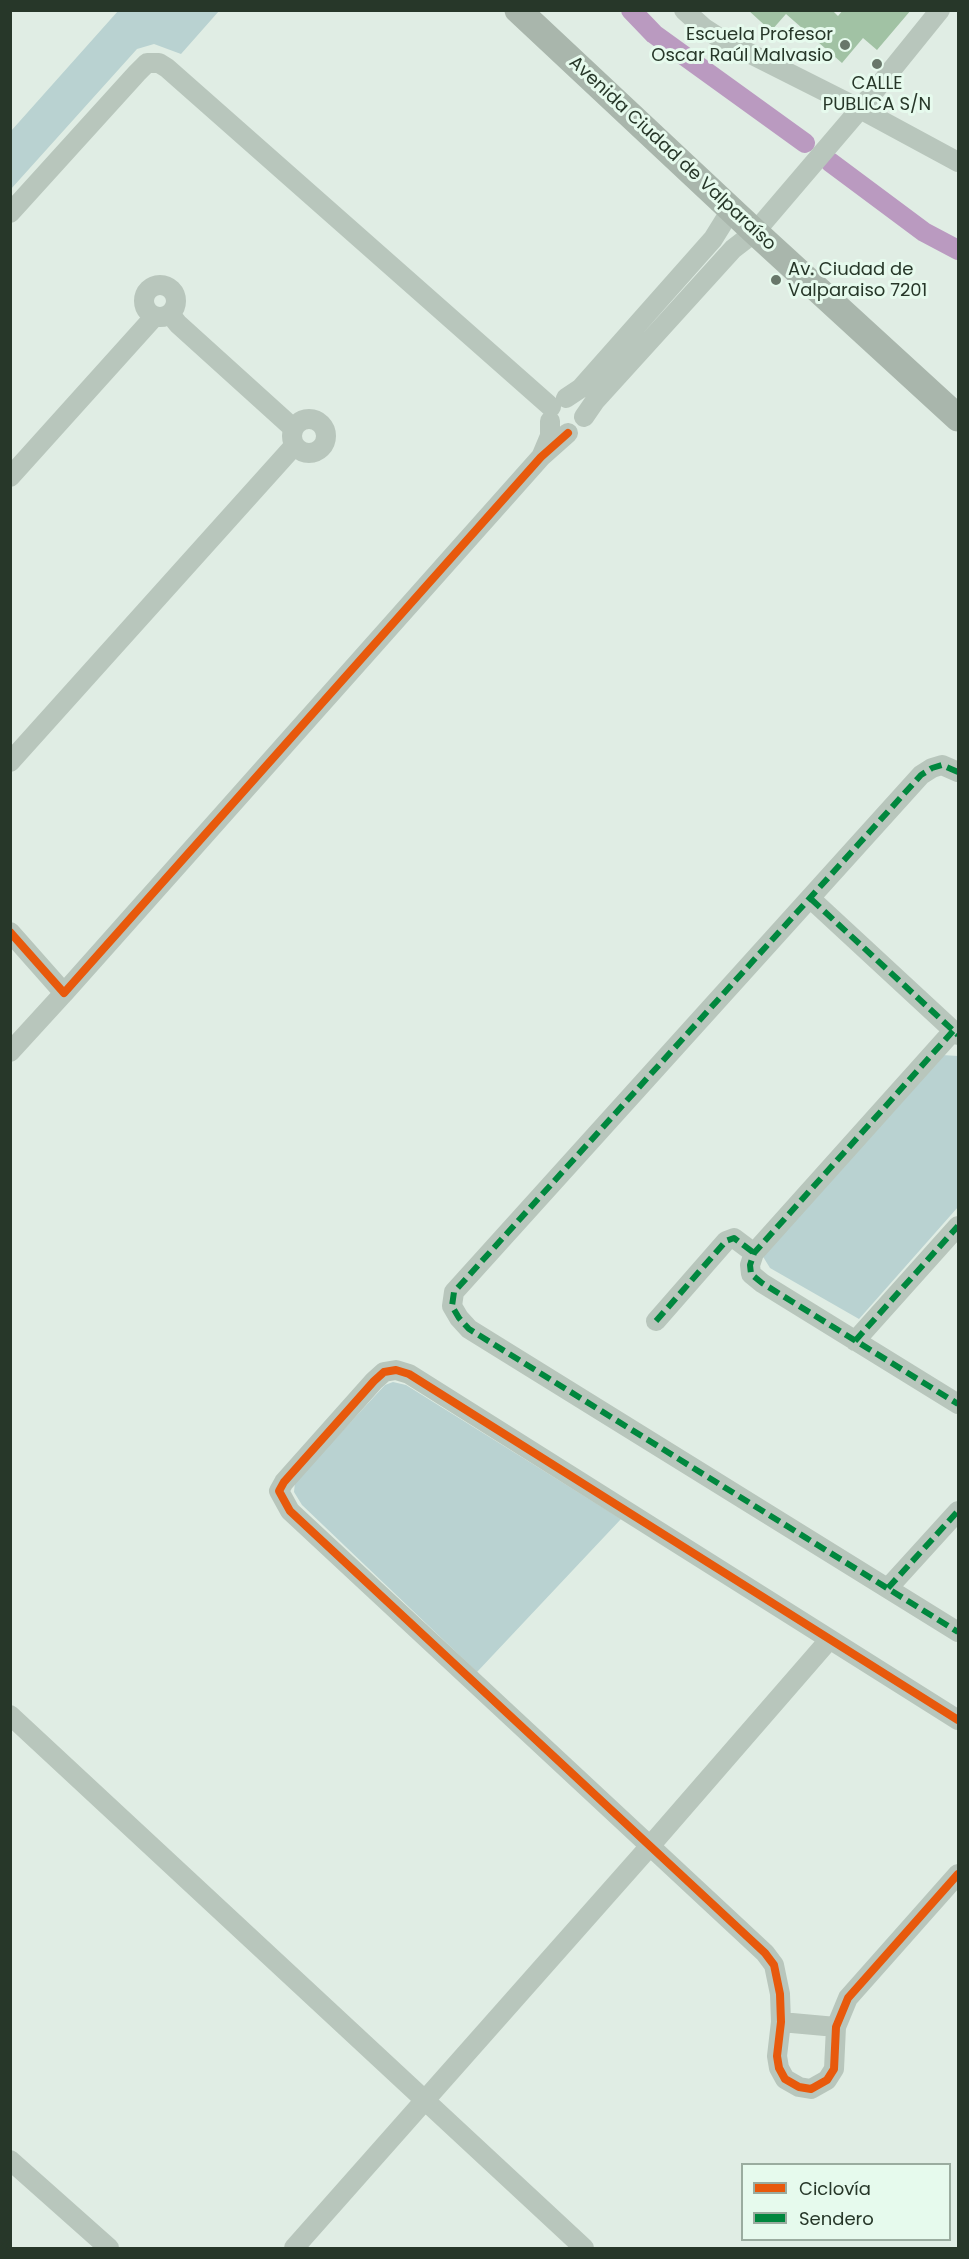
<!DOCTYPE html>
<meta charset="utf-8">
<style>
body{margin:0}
#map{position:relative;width:969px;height:2259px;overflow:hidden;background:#e0ede4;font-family:Poppins,sans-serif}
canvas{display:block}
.frame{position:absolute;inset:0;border:12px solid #273729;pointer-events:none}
.legend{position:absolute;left:741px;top:2163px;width:210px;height:78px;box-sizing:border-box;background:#e6faed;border:2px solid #9aac9f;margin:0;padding:8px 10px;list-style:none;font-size:18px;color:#273729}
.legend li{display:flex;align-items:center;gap:12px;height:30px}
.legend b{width:30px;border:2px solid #9aac9f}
</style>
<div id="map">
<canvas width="969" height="2259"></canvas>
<div class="frame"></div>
<ul class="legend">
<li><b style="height:8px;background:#e8590c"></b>Ciclovía</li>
<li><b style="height:8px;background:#00873e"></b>Sendero</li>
</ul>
</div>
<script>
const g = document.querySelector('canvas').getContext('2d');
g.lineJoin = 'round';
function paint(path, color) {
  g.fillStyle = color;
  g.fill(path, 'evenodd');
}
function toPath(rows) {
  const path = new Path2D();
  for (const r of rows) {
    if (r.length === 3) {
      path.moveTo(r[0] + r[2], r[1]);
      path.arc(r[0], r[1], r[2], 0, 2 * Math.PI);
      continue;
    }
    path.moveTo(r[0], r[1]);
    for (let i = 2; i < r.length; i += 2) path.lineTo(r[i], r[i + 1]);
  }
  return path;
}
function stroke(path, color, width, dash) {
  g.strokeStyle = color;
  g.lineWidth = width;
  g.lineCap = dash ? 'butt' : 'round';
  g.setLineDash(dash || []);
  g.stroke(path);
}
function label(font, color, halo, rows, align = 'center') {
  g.font = font + ' Poppins,sans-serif';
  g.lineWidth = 6;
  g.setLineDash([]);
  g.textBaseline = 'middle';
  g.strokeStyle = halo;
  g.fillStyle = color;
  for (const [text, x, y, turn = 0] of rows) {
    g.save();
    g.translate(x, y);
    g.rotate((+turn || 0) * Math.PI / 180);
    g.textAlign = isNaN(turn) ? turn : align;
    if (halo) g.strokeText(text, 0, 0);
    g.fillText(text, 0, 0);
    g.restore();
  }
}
const green = toPath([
 [118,11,219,11,181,54,154,44,137,49,11,189,11,131],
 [942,1055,958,1056,958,1207,859,1319,770,1268,762,1255],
 [393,1382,406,1385,621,1519,477,1672,302,1505,294,1492,295,1482,385,1385]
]);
const canal = toPath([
 [631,10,654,34,805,143],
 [830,162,924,232,958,250]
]);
const building = toPath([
 [748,10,832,10,838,16,843,10,911,10,877,50,863,38,842,63,786,14,771,31]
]);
const street = toPath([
 [684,10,704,28,721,39,860,109,958,162],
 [10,213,137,73,147,63,159,63,167,68,551,407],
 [160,301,16],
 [170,314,178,324,293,428],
 [566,398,581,388,713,239,731,210],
 [584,417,595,401,733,249,755,232,860,109,940,10],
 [309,436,17],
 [542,455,550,436,550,421],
 [10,477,155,316],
 [10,762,294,446],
 [958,772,942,765,932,768,921,775,454,1292,452,1306,459,1318,469,1329,958,1632],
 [811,899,958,1035],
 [10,932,64,993,541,457,568,433],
 [953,1031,754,1253,750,1265,751,1274,762,1283,958,1404],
 [10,1052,64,993],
 [656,1321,726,1241,734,1238,754,1253],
 [855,1341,958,1226],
 [888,1588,958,1511],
 [10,1715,584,2248],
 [958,1720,409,1374,396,1370,384,1372,374,1381,284,1482,279,1491,290,1511,765,1953,774,1965,780,1994,781,2022,777,2056,779,2068,785,2079,799,2087,811,2089,827,2080,834,2069,836,2027,848,1998,958,1874],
 [781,2022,836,2027],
 [10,2160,109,2248],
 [294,2248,650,1846,829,1640]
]);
const secondary = toPath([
 [518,10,755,232,958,418]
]);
const quiet = toPath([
 [958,772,942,765,932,768,921,775,454,1292,452,1306,459,1318,469,1329,958,1632],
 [811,899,958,1035],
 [953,1031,754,1253,750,1265,751,1274,762,1283,958,1404],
 [656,1321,726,1241,734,1238,754,1253],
 [855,1341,958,1226],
 [888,1588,958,1511]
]);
const cycleway = toPath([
 [10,932,64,993,541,457,568,433],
 [958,1720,409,1374,396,1370,384,1372,374,1381,284,1482,279,1491,290,1511,765,1953,774,1965,780,1994,781,2022,777,2056,779,2068,785,2079,799,2087,811,2089,827,2080,834,2069,836,2027,848,1998,958,1874]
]);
const markers = [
 [845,45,6,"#68776a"],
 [877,64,6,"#68776a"],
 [776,280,6,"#68776a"]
];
const poiNames = [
 ["Escuela Profesor",833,35],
 ["Oscar Raúl Malvasio",833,56],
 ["CALLE",877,84,"center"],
 ["PUBLICA S/N",877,105,"center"],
 ["Av. Ciudad de",788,270,"left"],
 ["Valparaiso 7201",788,291,"left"]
];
const streetNames = [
 ["Avenida Ciudad de Valparaíso",672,154,43]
];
paint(green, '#b9d2d1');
stroke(canal, '#ba9ac0', 20);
paint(building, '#a1c2a4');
stroke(street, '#b8c6bc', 20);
stroke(secondary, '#a9b6ac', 27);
stroke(quiet, '#00873e', 6, [12, 6]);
stroke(cycleway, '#e8590c', 8);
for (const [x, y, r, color] of markers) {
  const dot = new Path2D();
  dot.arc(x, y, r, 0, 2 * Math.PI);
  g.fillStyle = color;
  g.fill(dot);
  stroke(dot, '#e6faed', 2);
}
label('18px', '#273729', '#e6faed', poiNames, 'right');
label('18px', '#273729', '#e6faed', streetNames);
</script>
